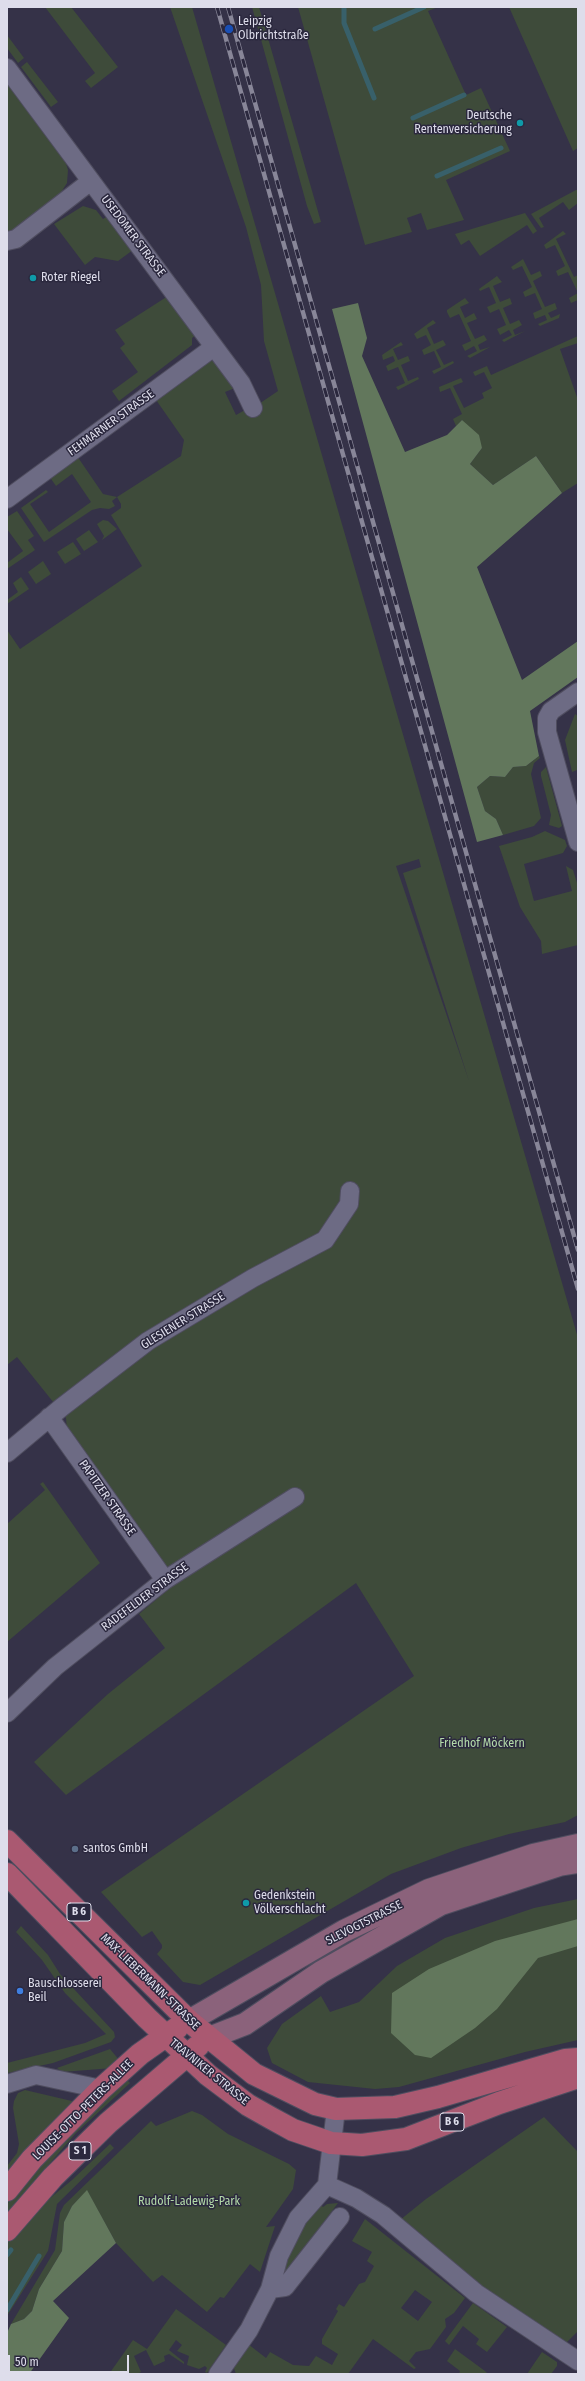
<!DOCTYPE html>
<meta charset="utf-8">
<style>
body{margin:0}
#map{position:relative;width:585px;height:2381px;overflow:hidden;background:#353248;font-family:"Fira Sans Condensed",sans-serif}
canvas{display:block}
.frame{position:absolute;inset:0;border:8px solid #deddeb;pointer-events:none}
.scale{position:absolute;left:8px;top:2355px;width:121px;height:18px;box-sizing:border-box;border:2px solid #deddeb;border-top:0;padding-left:5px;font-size:12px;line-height:14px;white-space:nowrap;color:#deddeb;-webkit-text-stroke:3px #2b283e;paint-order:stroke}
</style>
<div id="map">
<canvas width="585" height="2381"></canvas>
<div class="frame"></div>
<div class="scale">50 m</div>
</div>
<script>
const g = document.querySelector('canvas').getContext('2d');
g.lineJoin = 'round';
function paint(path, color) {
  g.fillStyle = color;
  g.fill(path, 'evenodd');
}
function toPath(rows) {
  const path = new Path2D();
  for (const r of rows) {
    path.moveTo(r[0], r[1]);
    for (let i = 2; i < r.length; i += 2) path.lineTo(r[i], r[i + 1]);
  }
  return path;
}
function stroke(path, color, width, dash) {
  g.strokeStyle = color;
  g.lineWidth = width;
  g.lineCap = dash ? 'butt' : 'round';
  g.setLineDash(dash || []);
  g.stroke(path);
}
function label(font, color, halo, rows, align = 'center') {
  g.font = font + ' "Fira Sans Condensed",sans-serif';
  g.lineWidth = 3;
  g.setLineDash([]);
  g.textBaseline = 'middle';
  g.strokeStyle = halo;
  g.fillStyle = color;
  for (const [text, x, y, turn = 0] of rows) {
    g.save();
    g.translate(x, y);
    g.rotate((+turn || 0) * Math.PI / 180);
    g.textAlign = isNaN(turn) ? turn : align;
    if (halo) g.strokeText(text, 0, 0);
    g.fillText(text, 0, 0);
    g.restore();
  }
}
const green = toPath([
 [45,7,71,7,118,67,91,88,85,81,95,73],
 [170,7,192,7,578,1338,578,1815,565,1822,509,1834,461,1848,391,1874,200,1985,183,1982,157,1954,162,1948,162,1945,152,1931,142,1937,101,1892,414,1676,356,1583,66,1795,34,1762,108,1694,165,1648,139,1614,170,1588,150,1552,67,1430,66,1418,17,1357,7,1365,7,630,20,649,142,566,111,515,121,508,121,504,117,497,112,501,115,506,109,509,100,508,92,510,44,542,21,508,46,490,48,492,30,504,49,532,91,502,72,474,56,486,49,476,77,456,103,494,117,497,181,456,184,440,154,397,210,360,215,362,235,388,225,392,236,415,245,410,247,412,278,391,264,341,261,285,246,227],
 [419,859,421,867,403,873,469,1081,396,866],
 [252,7,259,7,321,222,314,224,307,206],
 [298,7,438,7,428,11,466,95,481,88,510,151,446,180,464,220,427,230,421,213,407,218,412,232,365,245],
 [509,7,578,7,578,148,573,151],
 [7,35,24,58,18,63,7,48],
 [27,62,58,102,51,107,21,67],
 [7,77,63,154,68,170,67,183,58,197,13,230,7,232],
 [576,190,578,190,578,203,569,210,563,202,539,218,544,227,541,228,531,214],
 [83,206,96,210,103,219,108,216,133,250,118,261,95,257,85,265,54,224],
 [525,213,537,231,533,234,527,225,480,256,469,240,461,245,455,234],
 [563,231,566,234,556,239,574,277,578,275,578,300,571,303,569,298,578,293,568,272,558,276,556,271,565,266,555,245,546,249,544,245],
 [523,259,531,275,540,271,542,276,533,281,545,307,555,303,557,309,548,313,551,318,560,314,559,318,540,326,538,324,547,320,545,315,535,319,533,313,542,309,535,293,525,297,523,292,532,287,522,266,513,270,511,267],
 [497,276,502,282,493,286,500,302,510,298,512,304,503,308,510,324,519,320,522,325,513,330,515,335,525,331,504,342,502,340,512,335,509,330,500,335,497,329,506,325,499,309,490,313,487,307,496,303,489,287,480,291,479,289],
 [168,296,196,335,192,338,192,345,119,401,112,391,138,372,120,348,125,344,115,330],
 [465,298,469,303,460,307,465,318,474,313,477,319,467,323,475,339,484,335,487,340,478,345,480,350,490,347,470,358,467,356,477,351,474,346,465,351,462,345,471,341,459,314,450,318,447,312,447,310],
 [433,320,436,323,427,328,434,344,443,340,446,345,436,350,444,365,453,361,454,363,434,374,432,371,441,367,434,351,424,355,422,350,431,345,426,335,417,339,414,334],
 [578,336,578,343,560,349,578,400,578,483,562,493,536,456,493,485,470,464,482,448,462,420,456,426,453,419,462,414,450,388,440,392,439,387,461,378,463,382,453,386,464,408,484,398,482,393,492,388,484,372,475,376,473,372,487,366,491,375],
 [401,342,403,345,393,349,398,360,408,356,410,361,401,365,408,381,418,377,419,379,398,390,396,387,405,383,398,367,388,371,386,366,395,361,393,356,383,360,382,355],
 [17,511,34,536,28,540,35,550,7,569,7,563,23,551,7,529,7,517],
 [103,520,108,521,117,529,102,540,104,536,97,524],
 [89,530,98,542,84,551,76,539],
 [73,542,81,554,65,564,57,552],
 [43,561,51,574,36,584,28,572],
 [21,577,29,589,7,604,7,600,18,592,13,583],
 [575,714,578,716,577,770,572,772,565,740],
 [539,756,540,758,534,763,531,774,541,818,534,826,503,835,496,819,485,811,477,787,490,776,505,777,513,767,526,766],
 [546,767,562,826,559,828,549,825,551,815,541,776,541,772],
 [545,831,565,840,567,846,563,853,524,864,534,901,572,891,566,866,573,870,578,886,578,945,542,954,541,941,520,907,499,846,532,837],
 [43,1482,100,1563,7,1642,7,1524,45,1490,40,1484],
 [578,1899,578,2040,525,2052,399,2087,375,2089,308,2082,272,2063,267,2048,282,2024,321,1996,330,2012,359,2002,397,1966,445,1938,534,1908],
 [21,1926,48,1955,60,1974,114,2032,115,2037,111,2042,53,2063,7,2073,7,2063,85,2043,106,2034,65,1993,42,1960,16,1932],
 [110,2049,120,2061,113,2068,62,2072,57,2068],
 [126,2079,130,2083,76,2133,7,2213,7,2204,38,2164],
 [25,2090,76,2102,7,2177,7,2166,17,2153,19,2144,13,2108,14,2101,18,2093],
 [192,2111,202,2115,228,2134,289,2164,296,2170,293,2189,266,2227,275,2226,260,2272,250,2264,224,2298,220,2297,207,2312,162,2275,153,2282,116,2243,87,2191,72,2206,64,2222,62,2251,39,2289,32,2311,24,2319,11,2324,55,2250,60,2213,64,2205,151,2121,156,2126],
 [544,2117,578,2152,578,2331,563,2346,505,2305,400,2220,426,2199],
 [110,2144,114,2148,57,2204,48,2251,7,2316,7,2243,37,2209,72,2180],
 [318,2203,323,2207,327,2204,338,2203,280,2280,283,2259],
 [365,2219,465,2298,454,2313,445,2319,446,2327,430,2349,416,2352,409,2361,416,2368,414,2369,373,2339,348,2374,236,2374,233,2366,248,2344,266,2358,270,2352,293,2365,309,2366,316,2356,332,2365,338,2354,322,2344,322,2339,338,2311,336,2309,339,2304,344,2307,359,2284,365,2282,374,2266,367,2261,372,2252,352,2241],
 [415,2290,432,2302,418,2321,401,2308],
 [473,2303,507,2327,487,2352,476,2344,479,2339,463,2326,449,2345,445,2341],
 [176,2309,226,2345,207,2373,205,2372,207,2368,205,2366,199,2369,187,2365,189,2356,177,2351,182,2345,176,2340,169,2350,184,2362,184,2364,169,2354,164,2356,165,2361,154,2366,146,2350,134,2356,141,2372,137,2374,109,2374,133,2340,147,2349],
 [455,2349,485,2371,487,2373,459,2374,460,2371,447,2361],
 [542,2352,557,2362,557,2366,551,2374,527,2374]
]);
const forest = toPath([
 [358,303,367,338,362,356,405,452,447,435,462,420,479,435,482,448,470,464,493,485,536,456,562,493,477,567,522,680,578,641,578,677,530,711,539,756,526,766,513,767,505,777,490,776,477,787,485,811,496,819,503,835,477,842,332,309],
 [578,1919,578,1946,538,1958,497,2009,475,2028,431,2058,415,2055,391,2033,392,1993,429,1969,495,1941],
 [87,2190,116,2243,53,2301,69,2318,29,2374,7,2374,7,2333,11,2324,24,2319,32,2311,39,2289,62,2251,64,2222,72,2206]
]);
const stream = toPath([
 [344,7,344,23,374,98],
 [375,29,424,7],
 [413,118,464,95],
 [437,176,501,148],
 [7,2255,11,2250],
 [7,2310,39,2256]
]);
const street = toPath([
 [7,68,241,383,253,408],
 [7,241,16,239,91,181],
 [7,499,214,347],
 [578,692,551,711,547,718,547,732,578,842],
 [49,1417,165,1580],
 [7,1453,62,1407,148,1341,253,1278,325,1240,349,1204,350,1191],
 [7,1713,55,1667,165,1580,295,1497],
 [7,2084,36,2075,101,2089],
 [327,2185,356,2198,383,2215,476,2293,578,2361],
 [327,2185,336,2109],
 [270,2289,285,2287,340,2217],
 [218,2374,249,2330,270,2289,279,2256,298,2218,327,2185]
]);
const secondary = toPath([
 [189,2021,344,1931,429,1890,533,1855,578,1845],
 [209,2038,245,2024,321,1972,441,1904,559,1865,578,1862]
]);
const primary = toPath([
 [7,1841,189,2021,254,2074,315,2104,336,2109,395,2107,438,2097,565,2060,578,2059],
 [7,1874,147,2018,208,2075,248,2105,271,2118,293,2130,331,2143,362,2145,406,2139,499,2103,578,2077],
 [7,2190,32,2159,101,2089,140,2054,177,2028],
 [7,2230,53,2177,108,2123,198,2046]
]);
const rail = toPath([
 [217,7,578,1289],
 [228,7,578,1250]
]);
const markers = [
 [229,29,5,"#1a4fb4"],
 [520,123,4,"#0f9aa8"],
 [33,278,4,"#0f9aa8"],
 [75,1849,4,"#5c6f8a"],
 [246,1903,4,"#0f9aa8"],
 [20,1991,4,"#3f7fe0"]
];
const shields = [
 [79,1912,24],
 [452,2122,24],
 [80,2151,22]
];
const shieldNames = [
 ["B 6",79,1912],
 ["B 6",452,2122],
 ["S 1",80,2151]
];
const poiNames = [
 ["Leipzig",238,22],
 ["Olbrichtstraße",238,36],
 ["Deutsche",512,116,"right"],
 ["Rentenversicherung",512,130,"right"],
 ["Roter Riegel",41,278],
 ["santos GmbH",83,1849],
 ["Gedenkstein",254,1896],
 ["Völkerschlacht",254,1910],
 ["Bauschlosserei",28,1984],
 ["Beil",28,1998]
];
const streetNames = [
 ["USEDOMER STRASSE",133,236,53],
 ["FEHMARNER STRASSE",111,423,-36],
 ["GLESIENER STRASSE",183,1321,-32],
 ["PAPITZER STRASSE",107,1498,55],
 ["RADEFELDER STRASSE",145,1597,-37],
 ["SLEVOGTSTRASSE",364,1923,-27],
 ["MAX-LIEBERMANN-STRASSE",150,1982,44],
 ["TRAVNIKER STRASSE",209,2072,39],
 ["LOUISE-OTTO-PETERS-ALLEE",83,2110,-45]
];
const parkNames = [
 ["Friedhof Möckern",482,1744],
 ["Rudolf-Ladewig-Park",189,2202]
];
paint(green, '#3e4b3a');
paint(forest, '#62775c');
stroke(stream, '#38606a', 5);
stroke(street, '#4f4d5f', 20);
stroke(secondary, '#4f4d5f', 24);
stroke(primary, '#4f4d5f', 24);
stroke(street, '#6d6b84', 18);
stroke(secondary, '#8b627b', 22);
stroke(primary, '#aa5971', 22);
stroke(rail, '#888698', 4.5);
stroke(rail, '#2b283e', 3, [9]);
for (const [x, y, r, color] of markers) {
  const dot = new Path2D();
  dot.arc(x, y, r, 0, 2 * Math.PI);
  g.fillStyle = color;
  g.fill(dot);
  stroke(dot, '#2b283e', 1.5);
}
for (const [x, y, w] of shields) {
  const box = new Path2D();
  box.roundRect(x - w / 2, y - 9, w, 18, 3);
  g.fillStyle = '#2b283e';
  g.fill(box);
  stroke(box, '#deddeb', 1);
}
label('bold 11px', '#deddeb', null, shieldNames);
label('12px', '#deddeb', '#2b283e', poiNames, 'left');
label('12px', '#deddeb', '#2b283e', streetNames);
label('12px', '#b3daa9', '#2b283e', parkNames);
</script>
